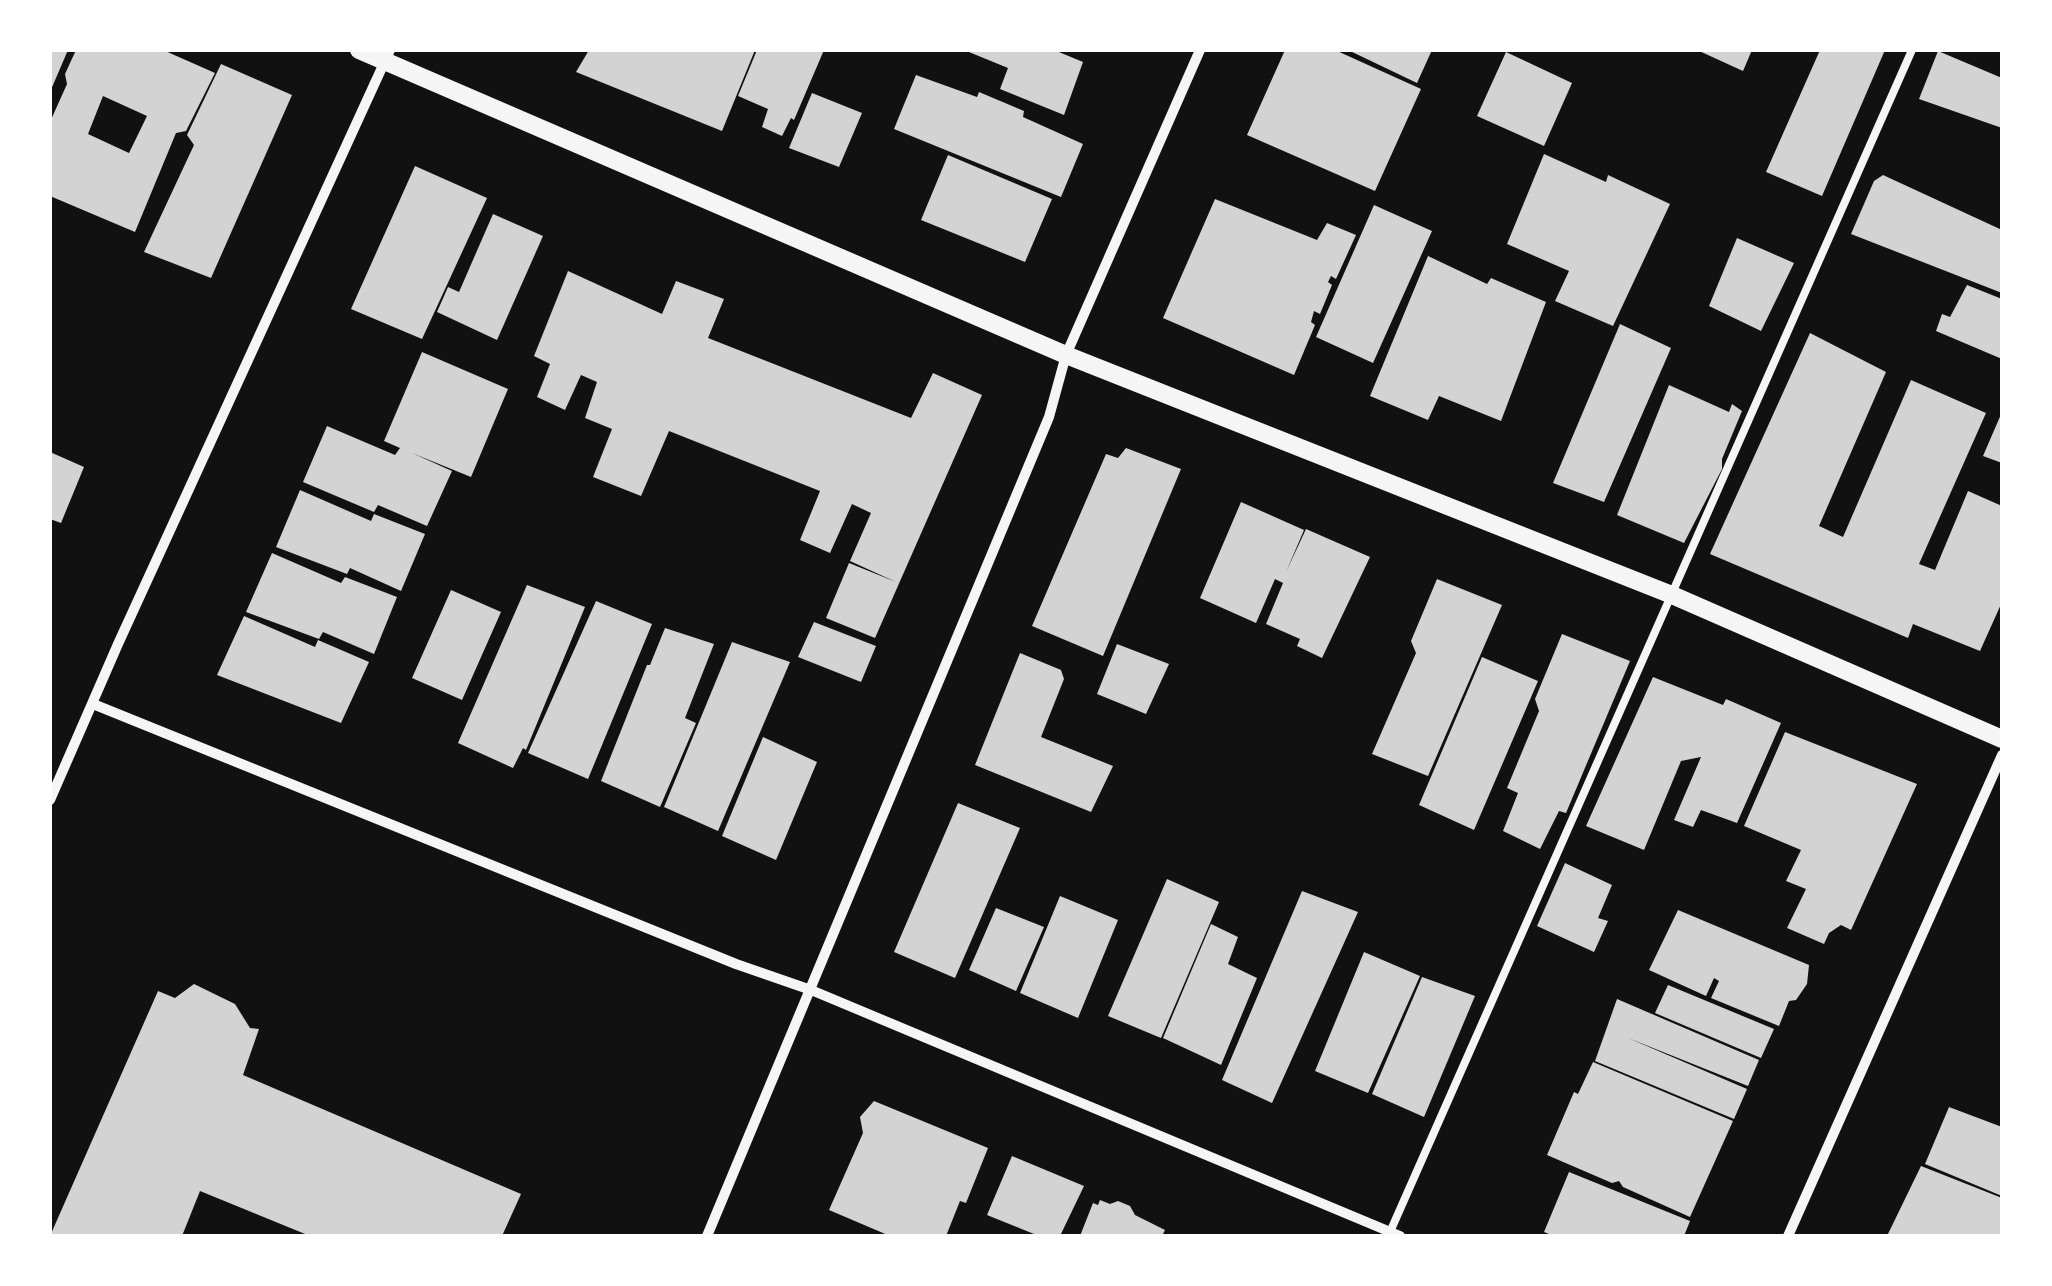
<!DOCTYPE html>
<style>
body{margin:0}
#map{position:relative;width:2052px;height:1286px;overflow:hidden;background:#111;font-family:"Fira Sans Condensed",sans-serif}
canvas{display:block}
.frame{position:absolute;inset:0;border:52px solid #fff;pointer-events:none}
</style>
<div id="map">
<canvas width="2052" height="1286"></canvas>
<div class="frame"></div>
</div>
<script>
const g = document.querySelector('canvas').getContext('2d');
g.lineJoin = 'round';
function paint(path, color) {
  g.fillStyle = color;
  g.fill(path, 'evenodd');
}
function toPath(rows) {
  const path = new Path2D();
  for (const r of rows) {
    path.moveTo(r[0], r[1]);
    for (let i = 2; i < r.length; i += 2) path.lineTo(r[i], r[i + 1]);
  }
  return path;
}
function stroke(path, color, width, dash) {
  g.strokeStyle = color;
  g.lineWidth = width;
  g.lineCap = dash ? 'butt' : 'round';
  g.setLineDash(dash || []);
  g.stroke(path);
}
const building = toPath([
 [50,50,68,50,50,92],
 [76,50,163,50,215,73,186,131,176,133,135,232,50,196,50,122,67,84,65,74],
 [103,96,147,116,129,153,88,134],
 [589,50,755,50,722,131,576,72],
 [757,50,824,50,794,120,791,118,782,136,762,127,768,109,738,96],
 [964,50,1054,50,1083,62,1064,115,1000,89,1008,68],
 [1285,50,1335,50,1421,89,1375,191,1247,135],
 [1348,50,1432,50,1417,83],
 [1697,50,1752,50,1743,71],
 [1820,50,1885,50,1822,196,1766,172],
 [1938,51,2002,78,2002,128,1919,99],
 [1506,52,1572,83,1544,146,1477,116],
 [221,64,292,95,211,278,144,252,194,145,187,135],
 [916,75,977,97,979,92,1024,111,1023,117,1083,144,1061,197,894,129],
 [812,93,862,113,839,167,789,148],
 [1544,154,1606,182,1608,175,1670,204,1613,326,1555,301,1569,271,1507,244],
 [948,155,1052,199,1025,262,921,220],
 [415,166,487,198,422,339,351,309],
 [1883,175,2002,230,2002,293,1851,234,1874,181],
 [1215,199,1317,240,1327,223,1356,235,1336,279,1331,276,1328,282,1332,285,1320,314,1314,311,1311,322,1315,325,1294,375,1163,318],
 [1374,205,1432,231,1373,363,1316,337],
 [493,214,543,236,497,340,437,312,448,287,459,292],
 [1737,238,1794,263,1761,331,1709,306],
 [1428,256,1487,284,1491,278,1546,302,1501,421,1439,396,1428,420,1370,396],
 [568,271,662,314,676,281,724,299,708,338,911,418,933,373,982,395,875,638,826,618,849,563,896,582,850,561,871,513,852,504,830,553,800,540,820,491,669,431,641,496,593,477,612,429,585,418,597,382,581,375,565,410,537,397,550,364,534,356],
 [1967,285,2002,299,2002,359,1936,331,1942,314,1950,317],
 [1620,324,1671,348,1604,502,1553,483],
 [1810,333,1886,372,1819,526,1843,537,1911,380,1986,413,1919,564,1935,570,1968,491,2002,506,2002,602,1980,651,1913,624,1908,638,1710,554],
 [422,352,508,389,471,477,412,453,452,471,427,526,378,505,374,512,303,482,327,426,395,455,400,448,384,441],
 [1669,385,1729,412,1732,404,1742,411,1722,459,1722,469,1684,543,1617,515],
 [2002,412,2002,463,1983,456],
 [1126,448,1181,469,1103,656,1032,626,1106,454,1118,458],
 [50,452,84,467,61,523,50,519],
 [300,490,371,521,374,514,425,534,401,591,350,568,347,574,276,547],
 [1241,502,1304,530,1286,572,1306,529,1370,557,1322,658,1297,646,1300,639,1266,624,1283,583,1275,579,1256,623,1200,598],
 [272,553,341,583,345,577,397,597,374,654,323,632,319,639,246,612],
 [1437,579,1502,605,1428,776,1372,754,1416,653,1411,641],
 [527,585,585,607,526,750,523,748,513,768,458,743],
 [451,590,501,612,462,700,412,678],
 [596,601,652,624,588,779,528,753],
 [244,616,315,647,318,640,369,662,341,723,217,675],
 [814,622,876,646,861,682,798,657],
 [665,628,714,644,685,718,696,723,660,807,601,781,647,665,650,665],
 [1562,634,1630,661,1566,813,1559,811,1540,849,1503,831,1518,793,1507,788,1539,711,1535,699],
 [732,642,790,662,718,831,664,807],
 [1117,644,1169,664,1146,714,1097,694],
 [1020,653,1061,670,1064,679,1041,737,1113,766,1091,812,975,765],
 [1482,657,1538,681,1474,830,1419,805],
 [1653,677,1723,705,1726,699,1781,723,1737,823,1701,810,1693,827,1674,820,1701,757,1681,761,1644,850,1586,826],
 [1785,732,1917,784,1851,930,1841,925,1829,933,1824,944,1787,928,1806,889,1786,881,1801,850,1744,826],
 [763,737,817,762,776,860,722,836],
 [958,803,1020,828,955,978,894,952],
 [1565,863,1612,885,1598,918,1608,921,1594,952,1537,926],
 [1167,879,1219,902,1161,1038,1108,1016],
 [1302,891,1358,912,1272,1103,1222,1080],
 [1060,896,1118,920,1078,1018,1020,993],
 [996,908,1044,927,1016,991,969,970],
 [1678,910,1809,965,1807,984,1796,1000,1789,1001,1779,1026,1711,998,1719,981,1714,978,1706,996,1649,970],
 [1211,924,1238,937,1228,964,1257,978,1221,1065,1163,1038],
 [1364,952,1420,976,1368,1093,1315,1071],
 [1422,977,1475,996,1424,1117,1372,1094],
 [194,984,235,1004,250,1028,259,1029,243,1075,521,1194,502,1236,310,1236,200,1191,182,1236,50,1236,158,991,175,998],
 [1668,985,1774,1029,1761,1058,1655,1013],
 [1617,999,1759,1060,1748,1086,1628,1038,1747,1089,1734,1119,1595,1061],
 [1593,1062,1733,1121,1690,1217,1623,1187,1619,1181,1612,1183,1547,1155,1574,1092,1578,1094],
 [874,1101,988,1148,966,1203,960,1201,946,1236,890,1236,829,1210,863,1133,860,1117],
 [1949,1107,2002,1127,2002,1196,1925,1164],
 [1012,1156,1084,1186,1060,1236,1039,1236,987,1215],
 [1921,1166,2002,1198,2002,1236,1887,1236],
 [1569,1172,1690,1221,1684,1236,1554,1236,1544,1232],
 [1100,1200,1110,1204,1118,1201,1130,1206,1135,1215,1165,1230,1162,1236,1080,1236,1093,1203,1098,1205]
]);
const service = toPath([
 [1390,1232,1912,50]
]);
const minor = toPath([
 [93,704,736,964,811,990,1400,1236],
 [50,800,118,644,390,50],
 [707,1236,1049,417,1066,355,1200,50],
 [1788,1236,2002,755]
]);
const tertiary = toPath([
 [359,50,1066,355,1672,595,2002,739]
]);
paint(building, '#d3d3d3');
stroke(service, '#f5f5f5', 8);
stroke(minor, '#f5f5f5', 10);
stroke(tertiary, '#f5f5f5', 18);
</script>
